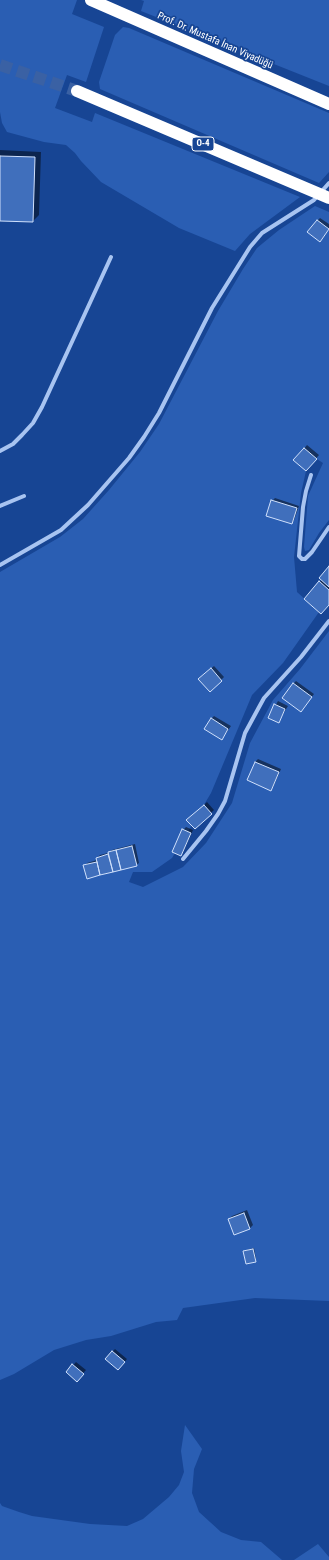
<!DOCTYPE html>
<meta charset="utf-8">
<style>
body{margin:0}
canvas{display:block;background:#174594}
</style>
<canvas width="329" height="1560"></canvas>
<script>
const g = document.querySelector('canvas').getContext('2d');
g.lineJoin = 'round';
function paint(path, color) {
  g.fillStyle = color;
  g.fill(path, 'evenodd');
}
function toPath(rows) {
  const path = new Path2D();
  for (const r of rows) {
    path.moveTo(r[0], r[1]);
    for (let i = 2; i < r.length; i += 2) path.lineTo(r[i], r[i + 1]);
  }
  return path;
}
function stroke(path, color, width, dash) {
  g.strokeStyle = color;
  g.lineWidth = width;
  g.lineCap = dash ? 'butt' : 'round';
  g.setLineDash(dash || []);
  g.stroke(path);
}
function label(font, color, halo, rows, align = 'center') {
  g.font = font + ' "Roboto Condensed",sans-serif';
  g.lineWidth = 3.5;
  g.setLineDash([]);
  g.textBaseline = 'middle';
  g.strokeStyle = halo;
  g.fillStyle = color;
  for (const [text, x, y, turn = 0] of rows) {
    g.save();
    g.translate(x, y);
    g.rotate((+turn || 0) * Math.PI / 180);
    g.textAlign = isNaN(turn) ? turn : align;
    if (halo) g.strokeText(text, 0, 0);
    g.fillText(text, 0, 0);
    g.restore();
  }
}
const green = toPath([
 [0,0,77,0,72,14,104,27,86,82,67,75,55,108,92,122,95,113,300,197,250,234,235,251,179,228,101,182,81,161,75,153,66,145,44,142,7,132,2,123,0,112],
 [141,0,329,0,329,86,141,11,144,1],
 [123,27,129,28,329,113,329,172,319,183,100,89,99,82,115,35],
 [315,206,329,212,329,520,319,533,309,550,305,551,304,547,308,496,323,463,317,459,306,471,301,493,294,557,297,592,319,612,283,663,252,695,211,793,172,858,152,872,133,872,129,882,143,887,183,867,206,843,232,803,250,743,273,700,300,669,329,631,329,1301,255,1298,183,1308,177,1320,156,1322,111,1336,86,1340,54,1350,14,1374,0,1380,0,572,60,537,83,519,109,490,140,452,159,424,218,311,243,269,257,248,279,230],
 [185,1425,202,1449,194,1469,192,1493,199,1512,221,1532,241,1540,261,1542,282,1560,0,1560,0,1503,2,1506,19,1512,32,1516,90,1524,127,1526,143,1519,169,1497,179,1485,184,1472,181,1451],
 [318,1544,329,1557,329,1560,294,1560]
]);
const shadow = toPath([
 [0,150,41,152,39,215,33,221,0,220],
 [320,218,329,224,329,229,323,238,317,221],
 [307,445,319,455,309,467,295,460],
 [275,498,299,506,294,520,292,523,272,501],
 [329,568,329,605,320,582],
 [214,666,224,677,210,691,202,676],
 [296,681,314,694,304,707,293,684],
 [278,701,288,706,278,722,269,717],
 [214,716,231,726,222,739,211,719],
 [258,759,281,769,273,787,270,789,255,762],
 [207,802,214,810,195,828,188,820],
 [186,827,193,830,183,852,180,855,183,830],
 [135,844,139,863,136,865,88,878,85,866,87,863,97,860,97,858,100,855,108,853,112,850],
 [247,1210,253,1225,250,1228,229,1219,232,1216],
 [254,1248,256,1259,255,1261,244,1251],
 [115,1349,127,1359,121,1366,112,1352],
 [76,1362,86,1370,77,1380,67,1372]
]);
const building = toPath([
 [0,156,35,157,33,222,0,221,0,156],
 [317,220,329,229,320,242,307,232,317,220],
 [304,448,317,459,306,471,293,460,304,448],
 [271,500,297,508,292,524,266,516,271,500],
 [329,566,329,587,319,578,329,566],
 [319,581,329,590,329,605,321,614,304,599,319,581],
 [211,668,222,681,210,692,198,679,211,668],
 [293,683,312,697,301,712,282,698,293,683],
 [274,704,285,709,279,723,268,718,274,704],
 [211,718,228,729,222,740,204,729,211,718],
 [255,762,279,772,271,791,247,780,255,762],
 [204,805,212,814,195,829,186,820,204,805],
 [182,829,191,833,181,856,172,852,182,829],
 [132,846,137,866,121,870,116,850,132,846],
 [116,850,121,870,113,872,108,852,116,850],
 [108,854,113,872,100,875,96,858,108,854],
 [97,862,100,875,87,879,83,865,97,862],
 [244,1213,250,1229,234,1235,228,1219,244,1213],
 [253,1249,256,1262,246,1264,243,1251,253,1249],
 [112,1351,125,1362,118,1370,105,1359,112,1351],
 [72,1364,84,1374,77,1382,66,1372,72,1364]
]);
const highwayTunnel = toPath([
 [0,65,77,91]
]);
const street = toPath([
 [0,451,13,444,22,435,33,423,42,407,111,257],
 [311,475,306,491,303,507,299,556,302,559,305,559,312,552,329,527],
 [0,506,24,496],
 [0,565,61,530,88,505,129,458,144,437,159,413,212,308,250,247,262,233,314,200,329,183],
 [183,859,206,831,218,814,225,801,245,733,258,709,264,698,301,657,329,621]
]);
const highway = toPath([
 [91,0,329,104]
]);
const highwayBridge = toPath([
 [77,91,329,198]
]);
const shields = [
 [203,144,22]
];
const shieldNames = [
 ["O-4",203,144]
];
const streetNames = [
 ["Prof. Dr. Mustafa İnan Viyadüğü",215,41,24]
];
paint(green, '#2a5eb3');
paint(shadow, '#0007');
paint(building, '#406fbc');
stroke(building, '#cfe0fc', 1);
stroke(highwayTunnel, '#3a61a4', 12, [12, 6]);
stroke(street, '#a8c4f1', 4);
stroke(highway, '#fff', 12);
stroke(highwayBridge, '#fff', 12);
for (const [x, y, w] of shields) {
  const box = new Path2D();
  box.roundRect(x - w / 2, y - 7, w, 14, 3);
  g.fillStyle = '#174594';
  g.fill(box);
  stroke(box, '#fff', 1);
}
label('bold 9px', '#fff', null, shieldNames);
label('10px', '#fff', '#174594', streetNames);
</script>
